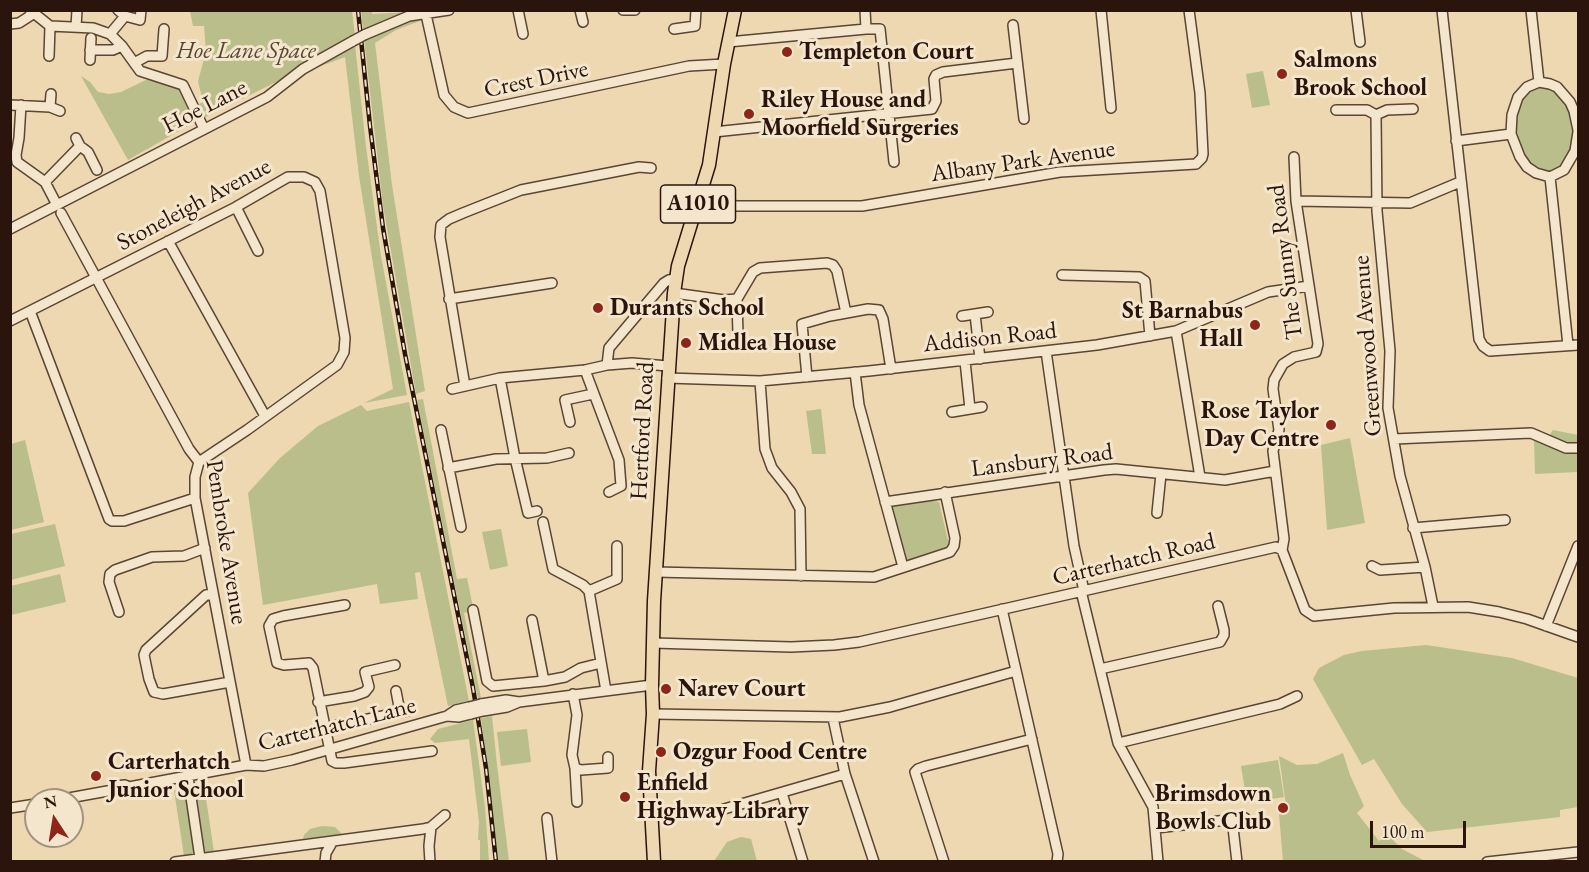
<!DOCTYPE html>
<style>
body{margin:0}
#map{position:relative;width:1589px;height:872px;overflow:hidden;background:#edd8b1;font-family:"EB Garamond",serif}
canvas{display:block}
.frame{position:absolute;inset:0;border:12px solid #2a140b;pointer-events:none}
.north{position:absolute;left:24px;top:788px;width:60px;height:60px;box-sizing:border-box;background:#f3e6cc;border:2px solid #a3927f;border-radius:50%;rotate:348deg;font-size:16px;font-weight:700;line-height:24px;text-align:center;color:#2a140b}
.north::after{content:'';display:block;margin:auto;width:21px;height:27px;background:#8f2418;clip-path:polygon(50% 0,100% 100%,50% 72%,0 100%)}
.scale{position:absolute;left:1370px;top:821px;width:96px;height:27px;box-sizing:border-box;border:3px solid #2a140b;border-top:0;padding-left:8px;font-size:18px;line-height:21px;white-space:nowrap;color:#2a140b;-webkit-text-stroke:4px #f3e6cc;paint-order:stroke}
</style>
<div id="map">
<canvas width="1589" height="872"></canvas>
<div class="frame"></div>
<div class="north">N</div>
<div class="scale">100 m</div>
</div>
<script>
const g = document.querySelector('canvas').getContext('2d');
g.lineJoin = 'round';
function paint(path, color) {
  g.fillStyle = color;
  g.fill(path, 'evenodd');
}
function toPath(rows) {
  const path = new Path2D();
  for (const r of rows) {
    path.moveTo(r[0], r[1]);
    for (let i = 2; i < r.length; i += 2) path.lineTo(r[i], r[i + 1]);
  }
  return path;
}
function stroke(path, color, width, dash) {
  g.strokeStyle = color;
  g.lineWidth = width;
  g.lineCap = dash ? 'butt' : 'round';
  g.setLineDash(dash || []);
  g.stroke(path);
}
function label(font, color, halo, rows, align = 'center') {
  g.font = font + ' "EB Garamond",serif';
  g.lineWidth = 6;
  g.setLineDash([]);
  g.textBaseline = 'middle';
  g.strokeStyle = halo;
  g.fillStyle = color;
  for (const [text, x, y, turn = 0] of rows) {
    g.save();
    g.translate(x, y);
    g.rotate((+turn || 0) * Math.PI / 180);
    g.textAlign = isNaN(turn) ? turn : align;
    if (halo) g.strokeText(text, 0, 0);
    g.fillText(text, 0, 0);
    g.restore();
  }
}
const green = toPath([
 [190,11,352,11,355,36,278,81,186,127,128,160,81,76,90,82,98,92,109,94,121,92,150,78,181,87,197,105,203,102,198,81,206,52,204,26,193,26],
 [361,11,372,11,372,14,410,12,382,21,363,31],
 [413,19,420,21,396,30,375,43,392,185,425,391,416,394,383,206,364,39],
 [355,44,366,147,381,256,407,395,364,403,393,389,359,176,345,57,310,70],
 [1263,71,1270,105,1252,108,1246,74],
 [1542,84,1556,90,1570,109,1575,125,1572,148,1567,159,1560,168,1549,174,1539,171,1528,164,1514,134,1516,106,1527,90],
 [423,399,457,579,467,578,473,607,471,611,464,613,481,698,478,699,417,400],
 [409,402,469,701,448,706,420,572,415,573,418,599,380,604,377,584,263,605,248,493,280,458,318,426,361,405,367,411],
 [821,409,826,454,812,454,806,411],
 [1553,430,1578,435,1578,443,1559,441,1549,436],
 [1350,438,1365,523,1327,530,1321,445],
 [1534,439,1558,449,1577,452,1578,472,1535,474],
 [25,440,44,522,11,530,11,444],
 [928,500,939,502,949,545,946,550,932,556,903,562,889,510,893,505],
 [55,524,65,566,11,580,11,534],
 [501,529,508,566,490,570,482,532],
 [60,574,66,602,11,615,11,586],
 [1426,645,1512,658,1578,678,1578,807,1560,810,1560,817,1427,832,1402,804,1374,759,1362,765,1313,679,1319,668,1344,655,1362,651],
 [492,716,497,765,509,861,498,861,481,718],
 [473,720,485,807,489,861,480,861,480,840,478,840,479,822,469,739,435,743,430,739,438,729],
 [527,729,531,762,501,766,497,732],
 [1343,753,1350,775,1364,806,1357,813,1379,841,1388,835,1402,849,1425,861,1283,861,1279,814,1287,812,1279,756,1297,765,1317,764],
 [1278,760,1284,797,1247,803,1241,766],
 [199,785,204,785,214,852,207,853,203,848,196,794],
 [174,790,181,790,185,795,194,851,190,856,184,856],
 [322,826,335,827,342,834,303,839,304,835,310,829],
 [741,837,751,839,757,861,714,861,727,842]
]);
const minor = toPath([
 [30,10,50,26,93,28,110,34,122,46,140,71,183,85,204,129],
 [118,10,125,16,140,20,141,10],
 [425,10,444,95,454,107,468,113,689,66,724,64],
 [518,10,523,34],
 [580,10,583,22],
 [623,10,635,10],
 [865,10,866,29],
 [1101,10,1111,108],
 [1356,10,1360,42],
 [1442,10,1479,339,1483,346,1490,351,1578,345],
 [1531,10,1539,82],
 [10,24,19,23,33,14],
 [1013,25,1024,119],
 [76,27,77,10],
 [674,29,695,26,696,10],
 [110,34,125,16],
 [364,35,409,16,449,10],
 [728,42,866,29,880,29,894,162],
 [90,50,113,50,122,46],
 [49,56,50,26],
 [90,60,91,38],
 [134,63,147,56,162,56,164,29],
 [10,105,50,107,60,111],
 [21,105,19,138,16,155,17,162,45,182,57,205],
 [50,107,51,94],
 [1336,110,1367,110,1376,115,1387,110,1413,109],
 [1376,115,1377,211,1390,351,1388,408,1400,476,1425,567,1433,606],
 [1578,130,1574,111,1570,102,1557,87,1550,84,1539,82,1527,87,1518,97,1512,115,1511,134,1520,157,1527,167,1536,173,1550,177,1564,170,1575,151,1578,132],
 [714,132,932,109,936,101,934,79,936,75,943,72,1017,63],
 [76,138,80,146,88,152,97,170],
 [1456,141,1511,134],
 [1550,177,1568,345],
 [45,182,80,146],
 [699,201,737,206,862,206,1060,172,1196,164,1202,158,1203,154,1200,93,1189,10],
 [1296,201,1410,203,1460,182],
 [236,207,258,251],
 [61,213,189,449,199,462],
 [10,229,267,97,303,69,353,41],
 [168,241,265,416],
 [1062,275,1139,277,1145,281,1150,336],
 [674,293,724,300,737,299],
 [449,299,552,283],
 [30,311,109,519,112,521,124,521,195,498],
 [975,314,980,359],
 [962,316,988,312],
 [10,321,236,207,288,177,304,177,315,182,320,191,345,338,344,352,337,365,247,430,199,462],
 [1176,331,1200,477],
 [738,335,737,299,753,272,760,268,827,263,833,265,837,271,846,313],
 [1046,351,1074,546,1084,591,1082,595,1118,743,1153,807,1158,862],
 [965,361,970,409],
 [607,365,609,348,664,283,669,280,675,279],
 [585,370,619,460,621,486,609,492],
 [855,372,859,405,903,567],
 [807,377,802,324,830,316,868,309,879,310,883,319,891,369],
 [500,378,515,458,528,513,537,511],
 [667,378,760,381,869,371,1097,345,1176,331,1268,292,1309,286],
 [760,381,765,449,772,468,791,492,800,509,801,576],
 [465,386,440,237,441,225,449,219,463,213,521,190,639,167,651,168],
 [452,389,500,378,585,370,607,365,632,363,668,366],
 [952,412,982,407],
 [570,422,565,400,593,394],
 [441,430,461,527],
 [1394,439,1531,433,1566,448,1578,448],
 [199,462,195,477,195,498,246,765],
 [448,468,496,459,547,458,569,453],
 [885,502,1104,470,1116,469,1225,480,1275,471],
 [1157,513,1161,474],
 [543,522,553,569,583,585,589,591,606,691],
 [1413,528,1505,520],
 [1282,550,1284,539,1273,451,1279,430,1273,389,1274,380,1283,364,1294,357,1316,352,1318,344,1296,201,1294,157],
 [1372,566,1380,570,1425,567],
 [655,572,874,577,950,552,954,546,955,538,945,492],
 [589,591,617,579,617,546],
 [213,594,206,595,146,650,144,655,149,679,154,692,163,694,230,682],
 [345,605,283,616,273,619,269,626,277,663,284,665,309,663,313,668,332,761,336,763,344,763,432,751],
 [1002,609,1058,854,1057,862],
 [473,610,487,681,493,686,544,681,565,677,581,668,601,663],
 [119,612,109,582,110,574,115,570,152,557,184,556,205,548],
 [532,620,544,681],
 [1546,626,1578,546],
 [653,643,791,647,834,645,859,642,1276,547,1282,550,1305,610,1314,616,1394,608,1468,607,1499,612,1527,619,1578,637],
 [1100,669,1220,642,1224,635,1224,630,1218,606],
 [396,691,400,712],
 [573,694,577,715,572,755,575,768,581,770,608,768,608,757],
 [318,702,354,696,365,692,369,687,365,672,395,665],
 [481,704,506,700,519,702,652,685],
 [483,711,507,707,519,702],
 [653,714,840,717,890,707,1016,671],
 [447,716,459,717,471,714],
 [833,718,845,774,874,862],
 [325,728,407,711],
 [1118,743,1280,704,1297,696],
 [575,768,577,802],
 [188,777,200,858],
 [782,793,803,862],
 [58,800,113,790,115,786,125,785,129,787,246,765,264,766,292,760,447,716,456,710,469,707],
 [10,808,36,804],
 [724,809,845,774],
 [547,818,552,862],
 [1232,819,1237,862],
 [1156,828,1245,818],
 [175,862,423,829,431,827,445,815],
 [325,862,326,853,333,841],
 [430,862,429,846,431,827],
 [944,862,915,772,918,769,926,766,1032,739],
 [1487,862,1578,852]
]);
const major = toPath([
 [654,862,649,771,653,714,652,685,654,601,674,293,678,266,709,165,724,64,735,10]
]);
const rail = toPath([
 [358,10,370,126,383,228,405,354,473,688,486,768,496,862]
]);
const minorBridge = toPath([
 [353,41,364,35],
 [469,707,481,704],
 [471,714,483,711]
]);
const markers = [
 [787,52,6,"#8f2418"],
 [1282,74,6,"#8f2418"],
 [749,114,6,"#8f2418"],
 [598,308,6,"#8f2418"],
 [1255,325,6,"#8f2418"],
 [686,343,6,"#8f2418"],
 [1331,425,6,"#8f2418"],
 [666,689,6,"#8f2418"],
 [661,752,6,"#8f2418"],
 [96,776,6,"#8f2418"],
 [625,797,6,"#8f2418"],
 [1283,808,6,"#8f2418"]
];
const shields = [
 [698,204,75]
];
const shieldNames = [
 ["A1010",698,204]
];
const parkNames = [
 ["Hoe Lane Space",246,51]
];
const poiNames = [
 ["Templeton Court",799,52],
 ["Salmons",1294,60],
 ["Brook School",1294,88],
 ["Riley House and",761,100],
 ["Moorfield Surgeries",761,128],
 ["Durants School",610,308],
 ["St Barnabus",1243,311,"right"],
 ["Hall",1243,339,"right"],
 ["Midlea House",698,343],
 ["Rose Taylor",1319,411,"right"],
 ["Day Centre",1319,439,"right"],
 ["Narev Court",678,689],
 ["Ozgur Food Centre",673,752],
 ["Carterhatch",108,762],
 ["Junior School",108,790],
 ["Enfield",637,783],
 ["Highway Library",637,811],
 ["Brimsdown",1271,794,"right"],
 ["Bowls Club",1271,822,"right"]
];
const streetNames = [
 ["Crest Drive",536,80,-12],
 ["Hoe Lane",205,107,-27],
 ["Albany Park Avenue",1023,162,-8],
 ["Stoneleigh Avenue",194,205,-28],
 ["The Sunny Road",1286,262,-97],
 ["Addison Road",990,338,-6],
 ["Greenwood Avenue",1368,346,-94],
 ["Hertford Road",643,431,-87],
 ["Lansbury Road",1042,461,-7],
 ["Pembroke Avenue",226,542,81],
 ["Carterhatch Road",1134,560,-13],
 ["Carterhatch Lane",337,725,-14]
];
paint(green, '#b9be8a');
stroke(minor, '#5b4534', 12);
stroke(major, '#2a140b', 15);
stroke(minor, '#f3e6cc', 9);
stroke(major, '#edd8b1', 12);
stroke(rail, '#2a140b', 4.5);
stroke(rail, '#f3e6cc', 2, [7]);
stroke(minorBridge, '#5b4534', 12, []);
stroke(minorBridge, '#f3e6cc', 9);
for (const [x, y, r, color] of markers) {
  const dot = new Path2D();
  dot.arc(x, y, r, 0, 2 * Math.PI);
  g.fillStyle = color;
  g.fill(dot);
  stroke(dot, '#f3e6cc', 2);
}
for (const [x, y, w] of shields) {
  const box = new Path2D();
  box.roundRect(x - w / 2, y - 19, w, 38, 4.5);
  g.fillStyle = '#f3e6cc';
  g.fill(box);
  stroke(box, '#2a140b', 1.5);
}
label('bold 22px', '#2a140b', null, shieldNames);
label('italic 24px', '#554731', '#f3e6cc', parkNames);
label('bold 24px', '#2a140b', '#f3e6cc', poiNames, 'left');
label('24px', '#2a140b', '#f3e6cc', streetNames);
</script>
